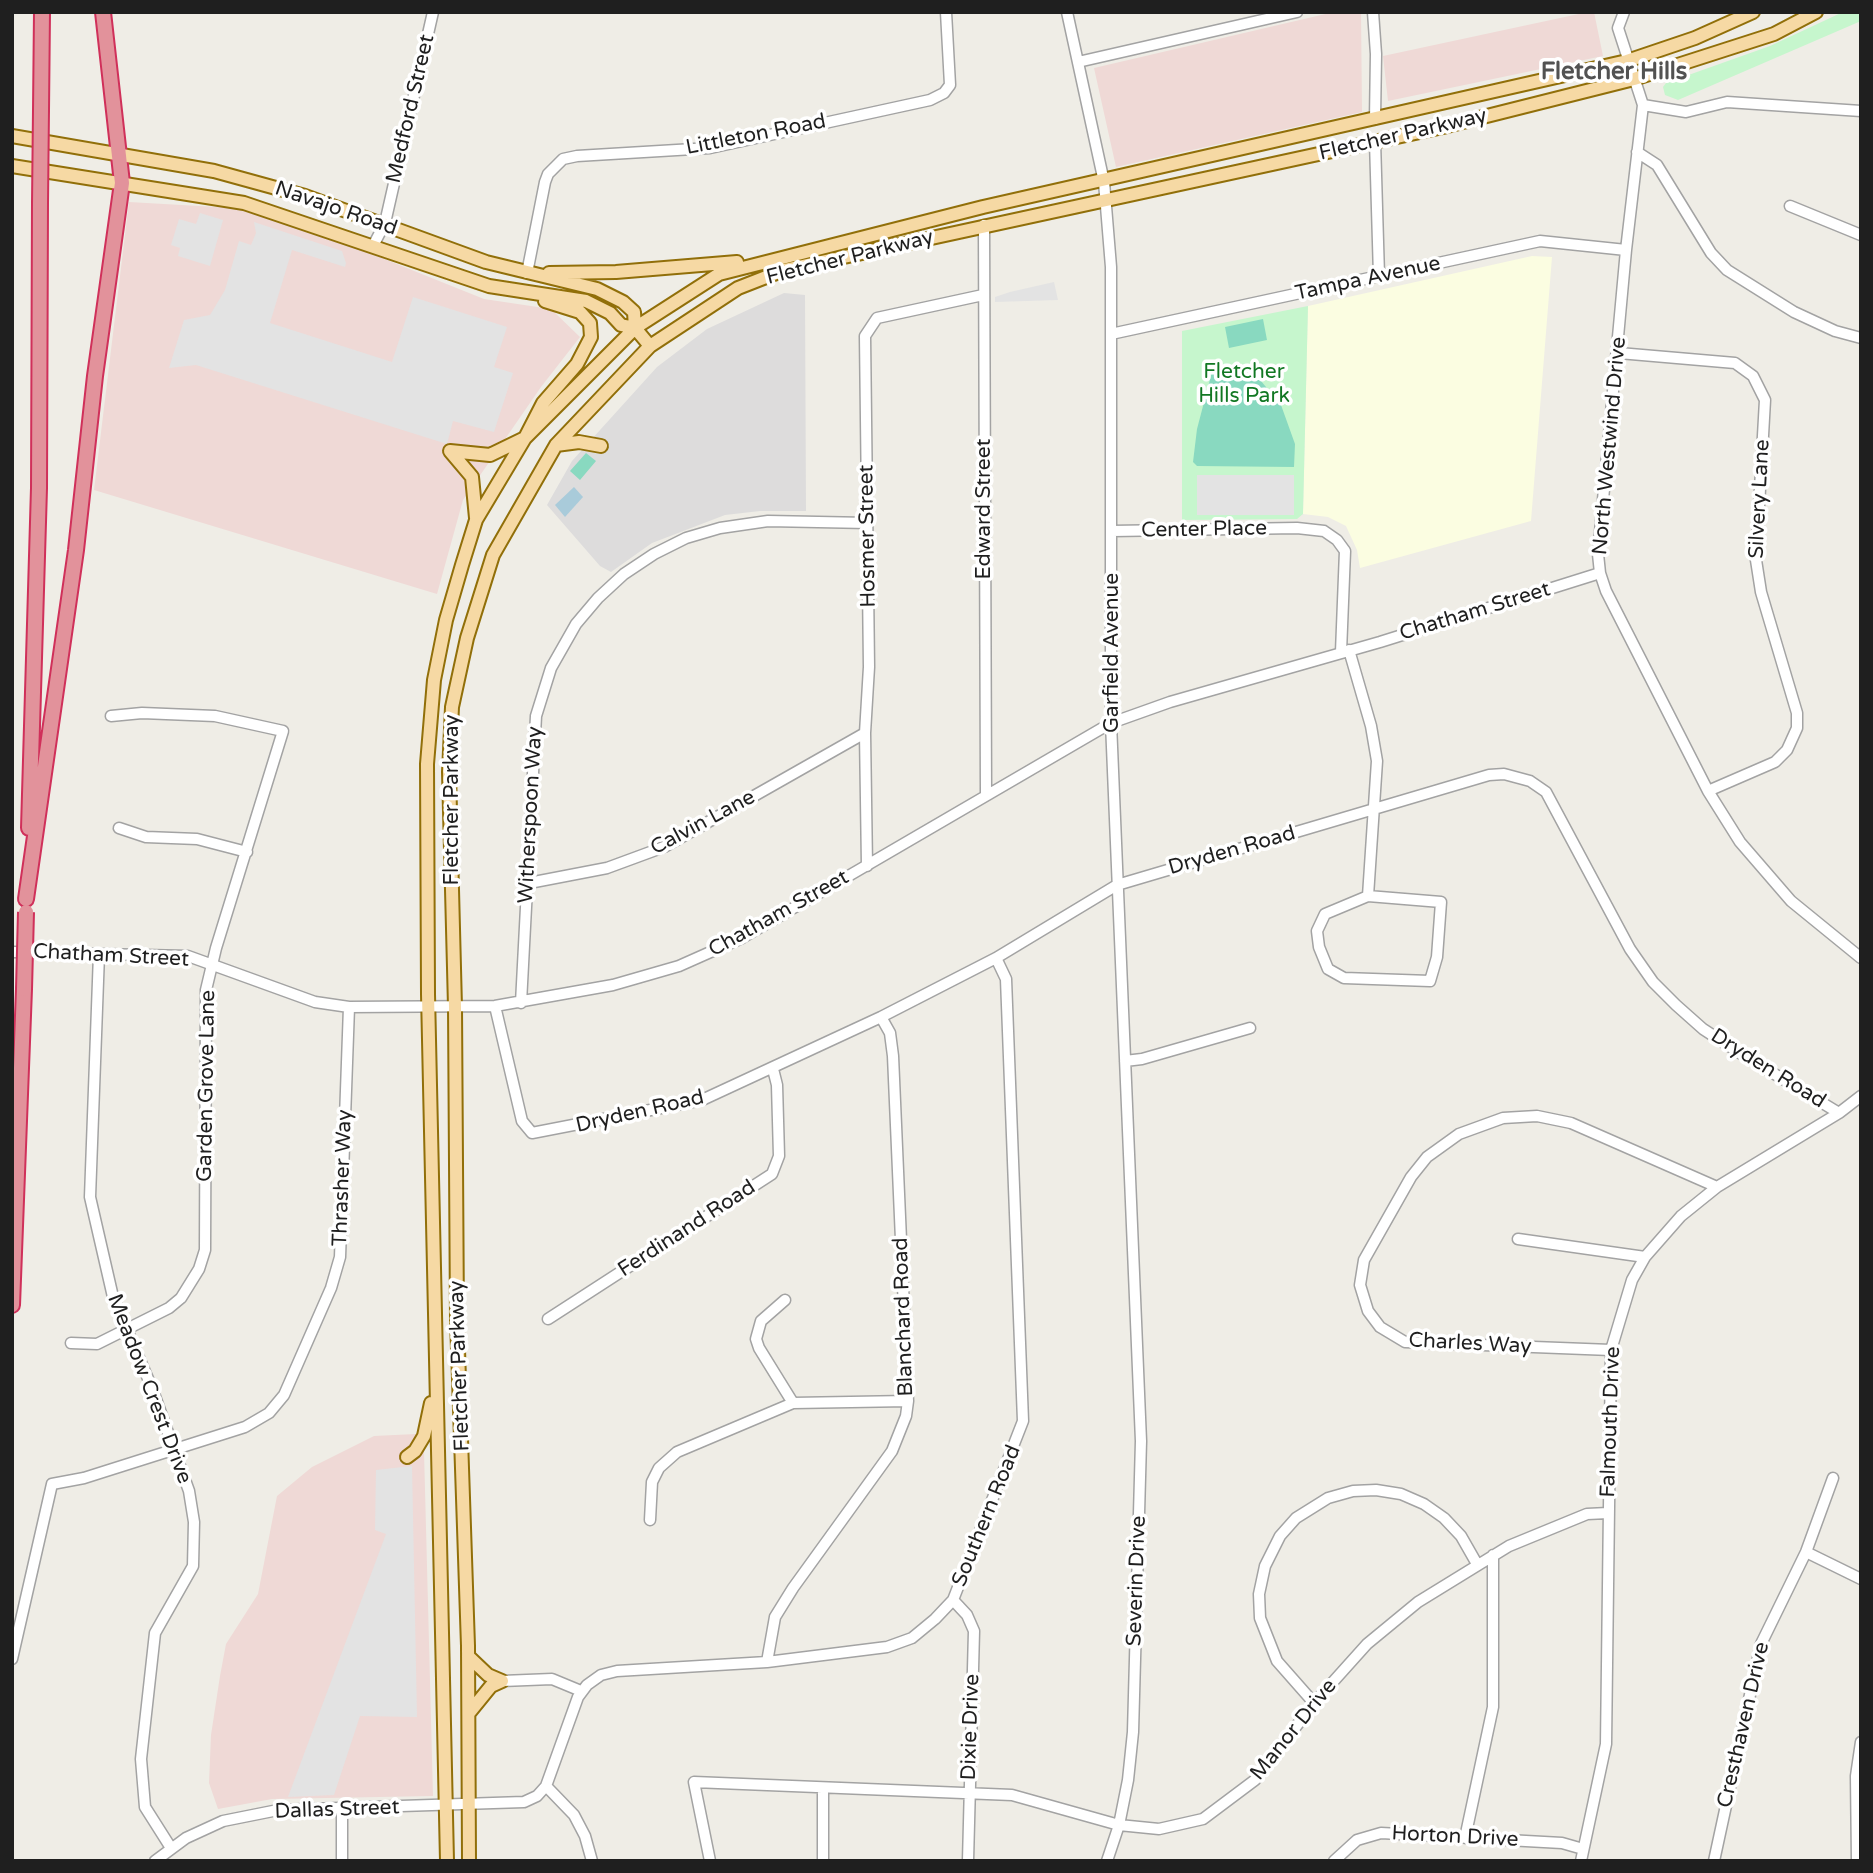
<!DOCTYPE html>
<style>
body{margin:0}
#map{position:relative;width:1873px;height:1873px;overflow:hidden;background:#efede6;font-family:"Varela Round",sans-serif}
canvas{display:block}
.frame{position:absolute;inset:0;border:14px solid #1f1f1f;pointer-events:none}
</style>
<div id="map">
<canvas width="1873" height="1873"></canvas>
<div class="frame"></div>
</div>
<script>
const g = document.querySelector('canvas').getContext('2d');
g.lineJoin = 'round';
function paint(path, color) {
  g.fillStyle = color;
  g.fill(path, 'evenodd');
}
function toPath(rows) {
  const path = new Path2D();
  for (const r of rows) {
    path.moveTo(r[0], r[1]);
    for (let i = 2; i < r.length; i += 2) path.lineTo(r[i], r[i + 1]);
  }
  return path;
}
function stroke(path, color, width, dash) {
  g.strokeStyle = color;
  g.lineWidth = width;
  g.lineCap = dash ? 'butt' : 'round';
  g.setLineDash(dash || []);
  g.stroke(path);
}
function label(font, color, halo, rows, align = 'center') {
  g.font = font + ' "Varela Round",sans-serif';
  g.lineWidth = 7;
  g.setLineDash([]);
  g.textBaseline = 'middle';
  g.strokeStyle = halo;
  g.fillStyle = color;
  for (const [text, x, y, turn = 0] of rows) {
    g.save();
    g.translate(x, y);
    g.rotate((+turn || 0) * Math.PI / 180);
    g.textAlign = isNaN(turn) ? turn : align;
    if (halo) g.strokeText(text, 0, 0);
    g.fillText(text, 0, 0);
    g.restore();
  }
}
const residential = toPath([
 [784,293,805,295,806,511,760,511,725,515,652,543,611,572,600,566,547,505,572,461,657,367,707,329]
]);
const commercial = toPath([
 [1334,12,1361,12,1362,112,1116,167,1094,68],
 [1588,12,1594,12,1603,56,1388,101,1383,56],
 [129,202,234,208,322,234,484,299,551,309,580,337,541,387,463,500,437,594,94,490],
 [416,1434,424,1451,433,1796,272,1799,218,1809,209,1783,211,1735,220,1676,226,1644,258,1594,277,1496,312,1467,374,1436]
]);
const education = toPath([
 [1532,256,1552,257,1531,521,1360,568,1357,550,1346,526,1328,517,1303,514,1308,306]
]);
const park = toPath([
 [1843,12,1861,12,1861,21,1678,100,1665,95,1663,87,1666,83,1770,46],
 [1308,306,1303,514,1297,519,1182,520,1182,331]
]);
const pitch = toPath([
 [1263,319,1267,340,1229,348,1225,327],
 [1213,368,1238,370,1261,381,1281,405,1295,444,1294,467,1197,466,1193,462,1197,429],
 [586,453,596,461,580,480,570,471]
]);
const parking = toPath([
 [200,213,223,220,210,266,178,256,180,248,171,245,179,219,196,224],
 [254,222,342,251,346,263,345,267,292,250,270,323,392,362,413,297,507,327,494,367,513,373,494,432,453,421,447,444,196,365,169,368,184,320,210,315,225,290,239,241,251,245,256,233],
 [1054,282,1058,300,995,302,995,297,1010,292],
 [1197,475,1294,475,1294,515,1197,515],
 [412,1466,417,1717,360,1716,334,1795,288,1797,386,1534,375,1530,376,1470]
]);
const water = toPath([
 [574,487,583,497,565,517,555,505]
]);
const minor = toPath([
 [1067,12,1104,182,1111,267,1111,723,1141,1441,1133,1732,1128,1780,1119,1825,1107,1861],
 [1373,12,1376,54,1375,119],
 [1624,12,1618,28,1643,105,1626,250,1598,554,1600,573,1606,591,1708,791,1740,842,1791,901,1861,958],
 [1078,62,1297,12],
 [1643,105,1686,112,1727,102,1861,111],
 [1375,141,1379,276],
 [1637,152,1657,165,1711,253,1727,270,1794,312,1835,331,1861,338],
 [1790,206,1861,235],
 [984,225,986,794],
 [374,244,385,223,433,12],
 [527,273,545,182,548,174,563,159,577,156,710,148,930,100,944,93,950,85,946,12],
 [1111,334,1540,241,1626,250],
 [1619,353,1735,363,1753,376,1765,400,1756,560,1761,592,1797,713,1797,728,1787,750,1775,762,1708,791],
 [1112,531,1297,528,1324,531,1337,540,1345,551,1341,652],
 [1349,650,1371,726,1377,761,1368,896,1325,914,1317,931,1319,947,1328,969,1344,978,1430,981,1437,957,1441,902,1368,896],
 [119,828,146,837,197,839,247,852],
 [867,866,865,733,869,667,865,336,877,318,983,295],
 [529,883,607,868,664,847,865,733],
 [12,952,188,956,315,1002,349,1007,495,1006,613,985,679,966,742,938,1111,723,1170,702,1380,642,1600,573],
 [99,954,90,1197,113,1297,152,1388,189,1491,194,1522,193,1566,155,1633,141,1759,145,1807,171,1848],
 [521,1003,536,716,551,668,576,624,598,598,624,574,654,554,686,538,720,528,768,521,868,523],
 [495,1006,522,1121,532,1133,702,1100,881,1017,996,958,1117,885,1489,775,1504,774,1530,781,1546,792,1630,949,1653,982,1676,1005,1703,1029,1743,1055,1839,1113],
 [1125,1061,1142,1059,1250,1028],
 [1518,1239,1645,1257],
 [785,1300,761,1321,756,1339,759,1348,793,1403],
 [548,1319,772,1174,779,1156,777,1085,773,1069],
 [71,1343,97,1344,169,1308,181,1298,199,1269,205,1250,206,990,216,948,283,731,215,716,142,713,111,716],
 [1611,1350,1405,1342,1380,1327,1368,1311,1360,1285,1364,1260,1411,1177,1427,1157,1459,1134,1503,1118,1537,1116,1571,1123,1717,1187],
 [650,1520,652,1482,659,1468,677,1452,793,1403,908,1401],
 [1806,1552,1861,1579],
 [953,1600,967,1615,974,1631,968,1861],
 [12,1659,52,1484,84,1478,245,1427,269,1413,284,1395,331,1288,340,1257,349,1007],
 [767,1662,775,1617,793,1588,892,1451,906,1416,908,1401,893,1056,890,1033,881,1017],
 [502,1681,552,1679,581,1691],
 [1314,1703,1277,1661,1260,1618,1259,1594,1265,1566,1280,1536,1296,1518,1328,1498,1353,1491,1376,1490,1401,1494,1424,1504,1444,1518,1461,1536,1477,1564],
 [546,1786,574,1815,585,1836,592,1861],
 [823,1789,823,1861],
 [1465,1838,1493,1707,1493,1555],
 [155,1861,186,1838,223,1821,278,1810,524,1802,537,1796,546,1786,578,1697,587,1685,601,1675,617,1671,767,1662,887,1647,912,1638,935,1619,953,1600,1023,1421,1006,979,996,958],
 [342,1861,342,1809],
 [710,1861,694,1782,1012,1795,1119,1825,1159,1829,1203,1819,1255,1780,1314,1703,1367,1644,1418,1602,1509,1546,1587,1514,1608,1513],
 [1334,1861,1357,1840,1381,1833,1562,1843,1583,1849],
 [1581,1861,1606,1744,1611,1350,1632,1280,1645,1257,1681,1216,1717,1187,1839,1113,1861,1096],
 [1714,1861,1761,1644,1806,1552,1833,1478],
 [1857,1861,1856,1776,1861,1742]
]);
const major = toPath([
 [12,136,214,171,305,196,486,262,597,289,623,302,634,312,635,328],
 [12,166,244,203,489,286,586,301,610,313,621,325,635,328,650,346],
 [549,273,616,272,737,262],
 [556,445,579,442,601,446],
 [450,451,490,455,525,438,543,403,577,364,591,337,590,323,580,312,545,301],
 [450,451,472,477,476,518],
 [407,1457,415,1451,424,1436,431,1403],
 [468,1656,488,1675,502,1681],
 [469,1713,491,1686,502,1681],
 [447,1861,428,994,427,764,434,680,446,620,462,565,476,520,525,438,635,328,719,274,983,207,1627,61,1695,38,1753,12],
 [469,1861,468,1646,457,1320,455,1007,449,772,452,707,467,638,493,555,556,445,650,346,738,288,784,270,1443,127,1634,79,1774,34,1816,12]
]);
const highway = toPath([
 [41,110,42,12],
 [29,828,39,488,40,203],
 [26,899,76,550,95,376,122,183,103,12],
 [12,1305,24,989]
]);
const highwayBridge = toPath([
 [40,203,41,110],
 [24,989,26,912]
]);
const streetNames = [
 ["Medford Street",411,109,-77],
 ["Littleton Road",756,135,-11],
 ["Fletcher Parkway",1403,135,-13],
 ["Navajo Road",336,209,19],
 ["Fletcher Parkway",850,258,-14],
 ["Tampa Avenue",1368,279,-12],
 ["North Westwind Drive",1610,446,-85],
 ["Silvery Lane",1760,499,-87],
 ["Edward Street",984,509,-90],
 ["Center Place",1204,530,-1],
 ["Hosmer Street",868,536,-91],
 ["Chatham Street",1475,612,-17],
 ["Garfield Avenue",1112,653,-90],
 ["Fletcher Parkway",452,800,-90],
 ["Witherspoon Way",531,815,-87],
 ["Calvin Lane",703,823,-28],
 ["Dryden Road",1232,851,-16],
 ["Chatham Street",779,914,-29],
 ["Chatham Street",111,956,3],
 ["Dryden Road",1768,1069,32],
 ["Garden Grove Lane",207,1086,-89],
 ["Dryden Road",640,1112,-13],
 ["Thrasher Way",343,1178,-88],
 ["Ferdinand Road",687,1229,-33],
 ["Blanchard Road",904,1317,-92],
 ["Charles Way",1470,1344,3],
 ["Fletcher Parkway",460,1366,-92],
 ["Meadow Crest Drive",149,1389,69],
 ["Falmouth Drive",1611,1422,-88],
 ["Southern Road",987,1516,-68],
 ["Severin Drive",1137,1581,-88],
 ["Cresthaven Drive",1744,1725,-77],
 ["Dixie Drive",971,1727,-88],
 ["Manor Drive",1294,1730,-51],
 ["Dallas Street",337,1810,-2],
 ["Horton Drive",1455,1837,3]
];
const parkNames = [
 ["Fletcher",1244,372],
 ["Hills Park",1244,396]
];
const quarterNames = [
 ["Fletcher Hills",1614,73]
];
paint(residential, '#dddcdc');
paint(commercial, '#efd9d6');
paint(education, '#fbfde1');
paint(park, '#c6f6cd');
paint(pitch, '#89d9c0');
paint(parking, '#e3e3e3');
paint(water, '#a9cbda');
stroke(minor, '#a3a3a3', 13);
stroke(major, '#916f09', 16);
stroke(highway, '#d0305a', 18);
stroke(minor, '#fff', 10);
stroke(major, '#f6d9a4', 12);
stroke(highway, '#e2929b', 14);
stroke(highwayBridge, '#d0305a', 18, []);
stroke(highwayBridge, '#e2929b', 14);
label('21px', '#1f1f1f', '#fff', streetNames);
label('21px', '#127823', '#fff', parkNames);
label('bold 24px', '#525252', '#fff', quarterNames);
</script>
